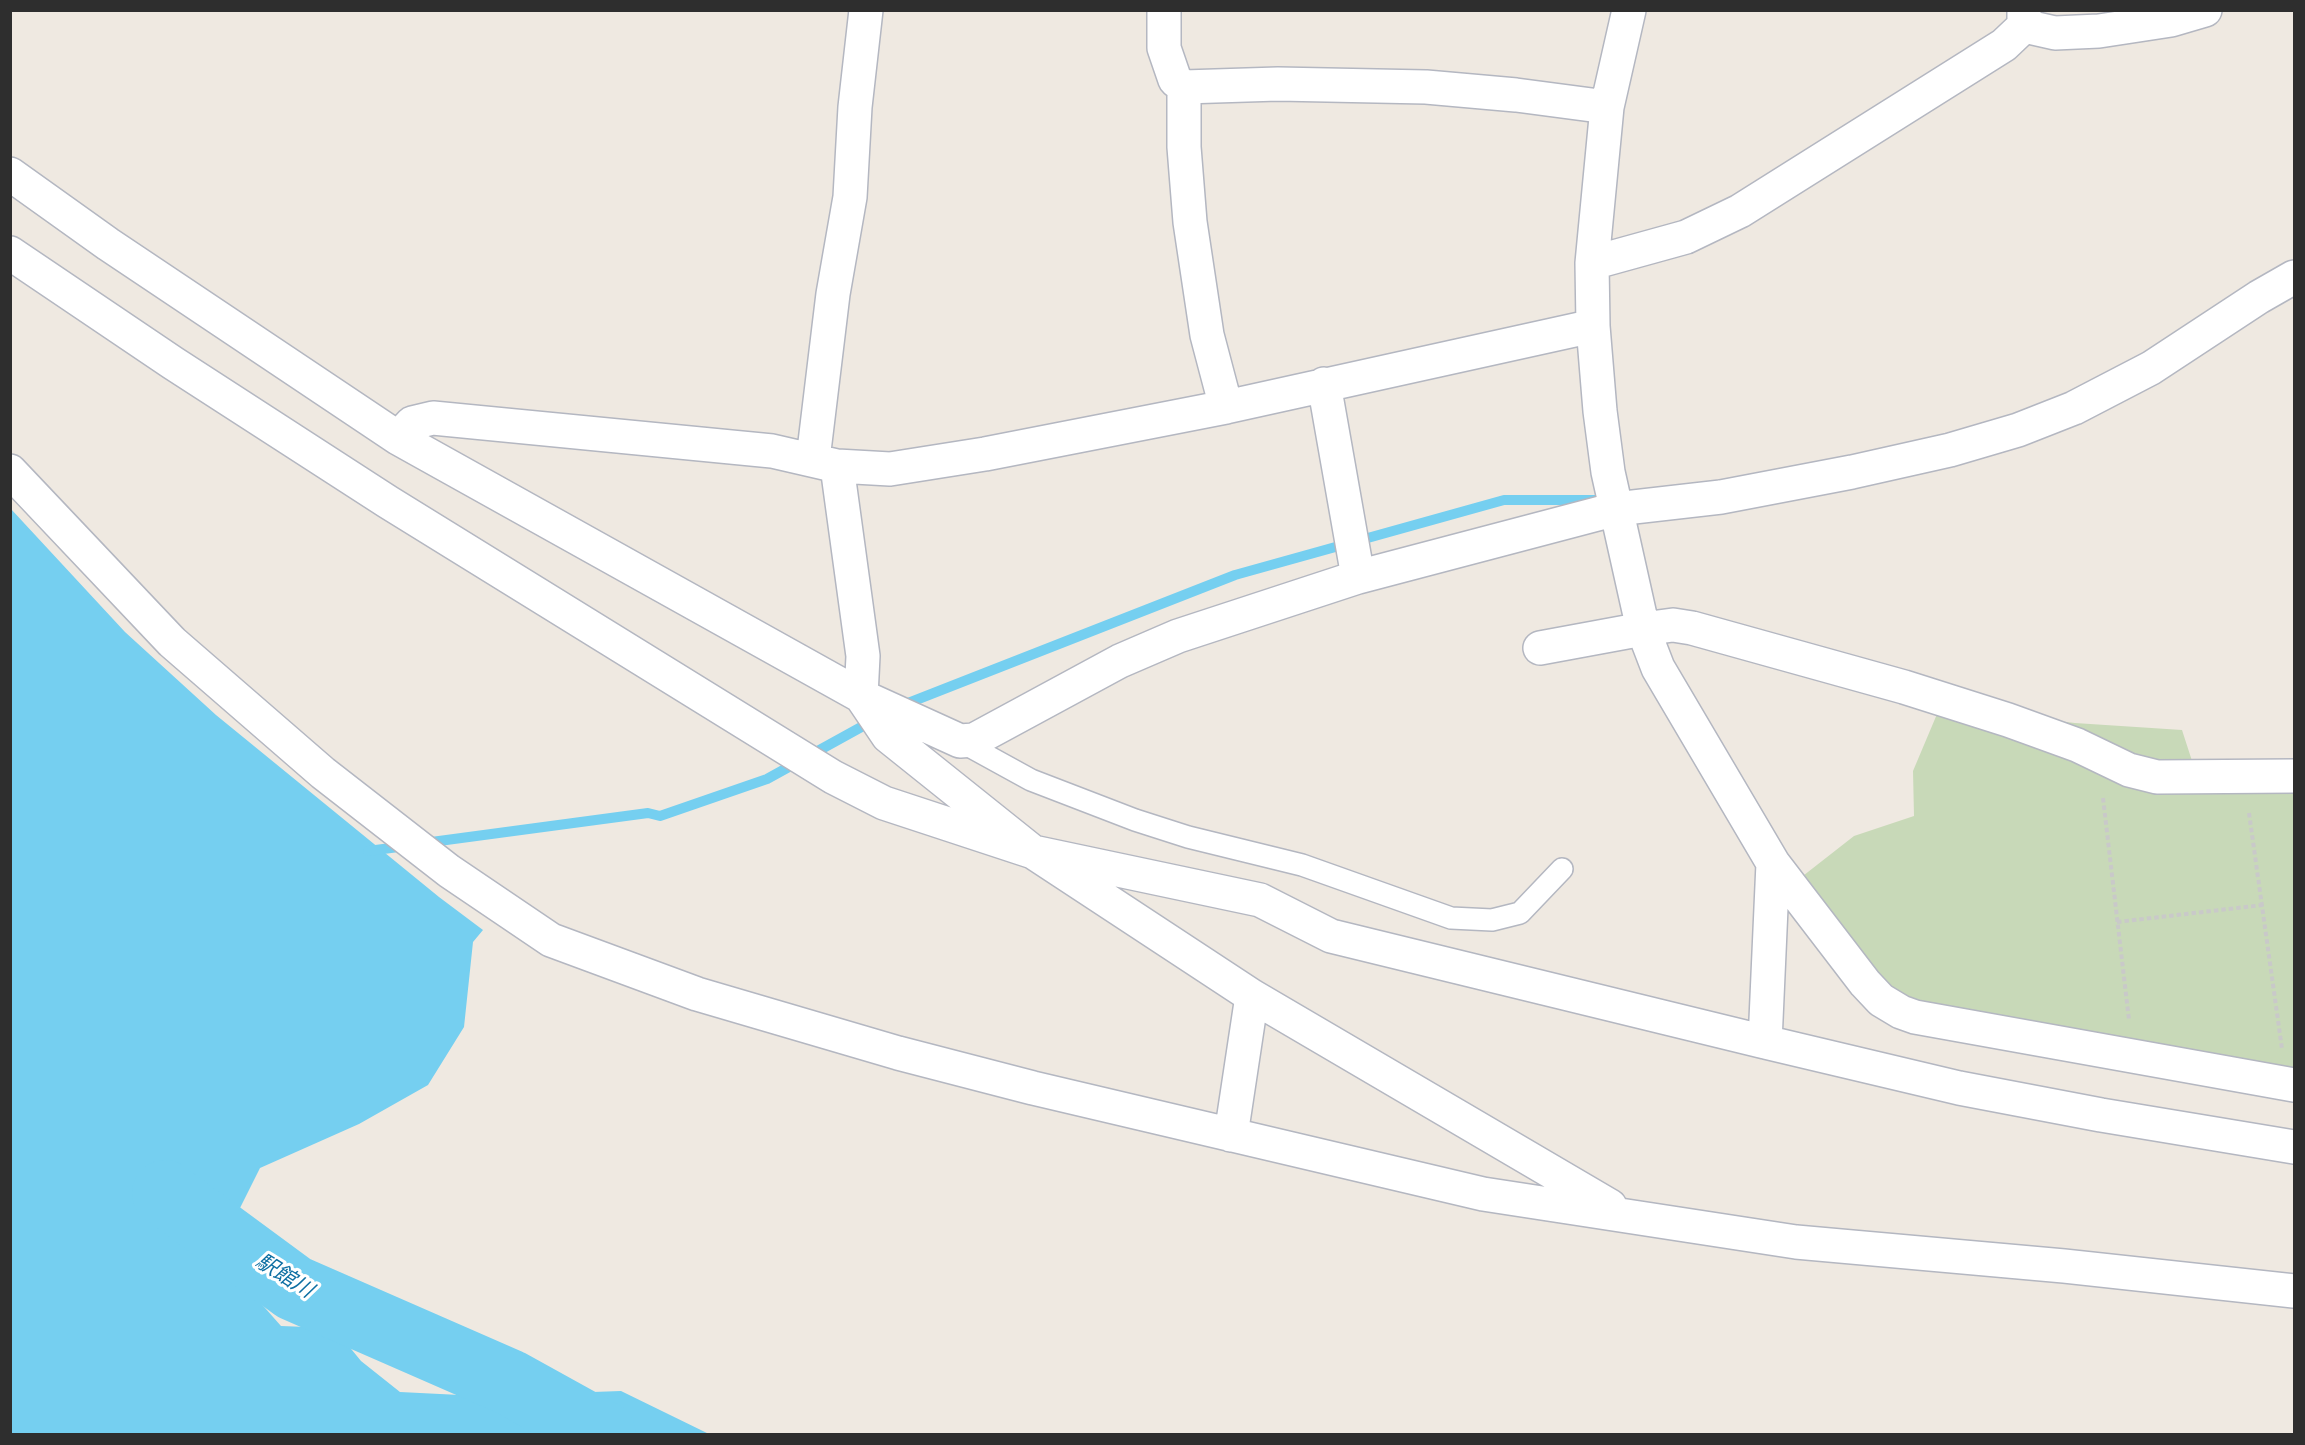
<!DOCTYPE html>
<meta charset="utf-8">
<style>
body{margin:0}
#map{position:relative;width:2305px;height:1445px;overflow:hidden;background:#efe9e1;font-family:"Sofia Sans Condensed",sans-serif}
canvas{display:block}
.frame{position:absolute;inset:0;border:12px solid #2e2e2e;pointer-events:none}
</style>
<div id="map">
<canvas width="2305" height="1445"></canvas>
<div class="frame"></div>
</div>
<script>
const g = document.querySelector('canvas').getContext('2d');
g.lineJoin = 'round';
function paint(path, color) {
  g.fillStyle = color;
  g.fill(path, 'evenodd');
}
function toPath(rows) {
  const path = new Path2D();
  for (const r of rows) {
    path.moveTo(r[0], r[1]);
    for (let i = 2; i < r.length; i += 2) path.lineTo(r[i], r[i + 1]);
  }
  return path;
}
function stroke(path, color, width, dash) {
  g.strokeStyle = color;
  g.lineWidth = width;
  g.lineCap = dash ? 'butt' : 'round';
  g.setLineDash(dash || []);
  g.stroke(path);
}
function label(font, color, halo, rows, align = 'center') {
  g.font = font + ' "Sofia Sans Condensed","Noto Sans JP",sans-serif';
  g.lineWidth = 6;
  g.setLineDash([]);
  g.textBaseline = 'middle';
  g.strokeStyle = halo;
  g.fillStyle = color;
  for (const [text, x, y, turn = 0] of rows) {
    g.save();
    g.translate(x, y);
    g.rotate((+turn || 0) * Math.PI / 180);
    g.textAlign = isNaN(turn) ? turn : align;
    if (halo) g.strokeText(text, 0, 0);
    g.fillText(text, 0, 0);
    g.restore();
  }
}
const cemetery = toPath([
 [1940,707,2075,723,2182,730,2193,764,2294,775,2294,1077,1901,1002,1799,879,1854,836,1914,816,1913,771]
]);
const water = toPath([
 [11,509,125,632,216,715,439,897,483,930,473,942,464,1027,428,1085,359,1124,260,1168,239,1210,239,1263,258,1300,281,1326,334,1328,361,1361,400,1392,480,1396,621,1391,709,1434,11,1434]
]);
const stream = toPath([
 [898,707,1235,575,1504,500,1600,500],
 [424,843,648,813,660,816,767,779,874,720],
 [368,851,406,846]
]);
const river = toPath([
 [165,1193,294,1288,509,1382,603,1434]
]);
const path = toPath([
 [2103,798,2129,1020],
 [2249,813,2282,1049],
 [2117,922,2263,905]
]);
const service = toPath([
 [960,741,1031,780,1135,820,1188,837,1302,865,1451,918,1492,920,1520,913,1562,869]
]);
const minor = toPath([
 [1164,10,1164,48,1175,80,1184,87,1278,84,1426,87,1516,95,1607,107],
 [1629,10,1607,107,1592,263,1593,326,1600,411,1608,472,1643,629,1658,668,1773,863,1865,983,1881,1000,1901,1012,1915,1017,2294,1085],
 [2024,26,2055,33,2099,31,2171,20,2205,10],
 [1184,87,1184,147,1190,222,1207,335,1226,407],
 [10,174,108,244,398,438,861,696,960,741,974,740,1120,661,1178,636,1358,577,1616,509,1721,497,1852,472,1950,450,2018,430,2074,408,2151,368,2259,297,2294,277],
 [10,253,173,363,388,502,833,777,884,803,1033,852,1252,996,1610,1206],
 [1592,263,1686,237,1740,211,2004,45,2024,26,2024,10],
 [1324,384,1358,577],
 [398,438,412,423,433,418,772,451,837,466,863,656,861,696,888,736,1033,852,1260,900,1331,936,1765,1042,1959,1088,2101,1115,2294,1147],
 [813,459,833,294,850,197,855,107,866,10],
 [837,466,890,469,985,454,1226,407,1593,326],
 [10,471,172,642,323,773,449,871,551,940,697,994,898,1053,1033,1088,1483,1194,1796,1242,2064,1266,2294,1291],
 [1540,648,1643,629,1673,625,1692,628,1904,687,2008,720,2077,745,2129,770,2157,777,2294,776],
 [1765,1042,1773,863],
 [1231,1135,1252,996]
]);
const waterNames = [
 ["駅館川",284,1277,32]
];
paint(cemetery, '#c8d9b8');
paint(water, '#75cff0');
stroke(stream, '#75cff0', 10);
stroke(river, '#75cff0', 66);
stroke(service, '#b4b7c1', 24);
stroke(minor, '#b4b7c1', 36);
stroke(path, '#c9c9c9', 4, [4.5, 3]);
stroke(service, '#fff', 21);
stroke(minor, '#fff', 33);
label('italic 21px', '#0d6fa3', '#fff', waterNames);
</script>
